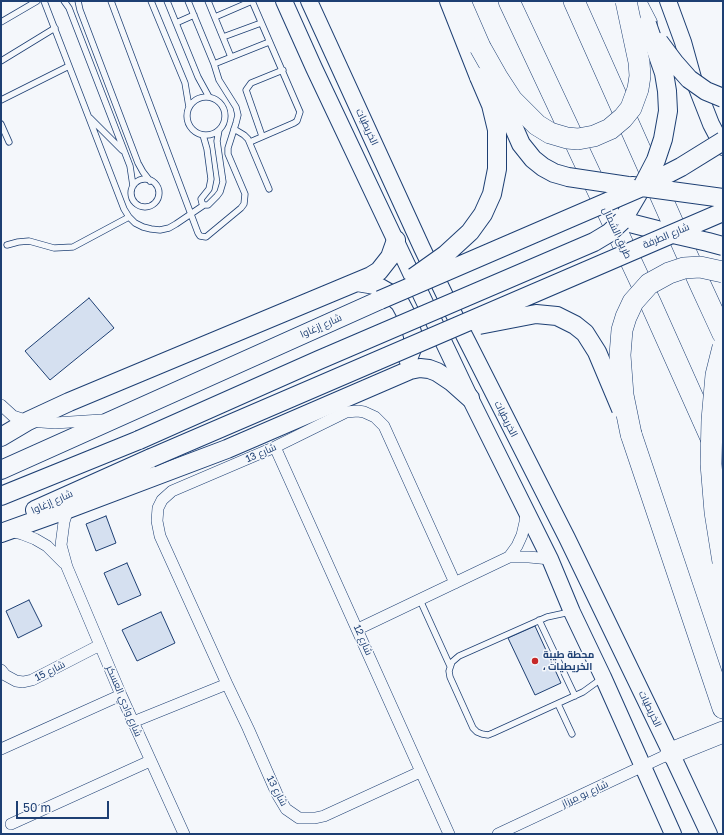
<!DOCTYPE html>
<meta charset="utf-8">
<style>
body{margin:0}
#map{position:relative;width:724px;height:835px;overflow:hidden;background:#f4f7fb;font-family:"Golos Text",sans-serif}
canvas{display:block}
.frame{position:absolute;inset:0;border:2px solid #1d3f73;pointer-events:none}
.scale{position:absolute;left:16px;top:801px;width:93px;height:18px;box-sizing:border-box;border:2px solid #1d3f73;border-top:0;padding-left:5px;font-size:12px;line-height:14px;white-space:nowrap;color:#1d3f73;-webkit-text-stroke:3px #f4f7fb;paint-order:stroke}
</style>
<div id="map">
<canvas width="724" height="835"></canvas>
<div class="frame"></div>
<div class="scale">50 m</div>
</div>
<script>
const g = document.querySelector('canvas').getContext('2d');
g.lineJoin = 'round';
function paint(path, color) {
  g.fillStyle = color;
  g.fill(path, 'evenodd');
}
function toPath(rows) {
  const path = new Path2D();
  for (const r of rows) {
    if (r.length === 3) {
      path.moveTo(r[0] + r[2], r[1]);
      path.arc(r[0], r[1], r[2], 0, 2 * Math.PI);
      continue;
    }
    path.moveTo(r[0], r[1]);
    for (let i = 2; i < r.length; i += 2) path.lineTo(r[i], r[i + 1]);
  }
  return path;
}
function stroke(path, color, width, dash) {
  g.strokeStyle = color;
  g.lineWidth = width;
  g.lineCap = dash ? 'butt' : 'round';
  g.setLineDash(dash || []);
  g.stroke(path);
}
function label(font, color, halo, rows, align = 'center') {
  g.font = font + ' "Golos Text",Cairo,sans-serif';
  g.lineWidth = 3;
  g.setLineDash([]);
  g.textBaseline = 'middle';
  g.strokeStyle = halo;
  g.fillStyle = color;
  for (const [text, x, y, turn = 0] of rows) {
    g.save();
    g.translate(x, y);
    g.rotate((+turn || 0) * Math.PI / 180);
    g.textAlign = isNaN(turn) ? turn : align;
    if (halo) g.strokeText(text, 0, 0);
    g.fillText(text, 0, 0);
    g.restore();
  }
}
const building = toPath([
 [89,298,114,328,50,380,25,351,89,298],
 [106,516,116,543,96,551,86,524,106,516],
 [127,563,141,595,118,605,104,573,127,563],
 [29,600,42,626,18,638,6,611,29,600],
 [161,612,175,643,137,661,122,630,161,612],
 [535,626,561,683,535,695,508,638,535,626]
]);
const lane = toPath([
 [44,1,124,209,129,217,135,223,143,227,151,229,160,230,169,228,176,224,204,205],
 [64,1,69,8,130,166,133,186],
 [78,1,80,10,138,163,143,172,150,181],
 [111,1,198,233,200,236,206,237,241,208,244,204,245,194,228,154,228,148,236,123,238,115,236,107,219,80,214,64,188,1],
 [151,1,185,83,189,107],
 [167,1,198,77,209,97],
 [208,1,231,57],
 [215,17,252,1],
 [1,22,37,1],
 [176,23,194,15],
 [223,37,261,23],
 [1,61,55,28],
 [214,64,269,42],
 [206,116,19],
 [1,100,69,66],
 [90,118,122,150],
 [1,124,9,142],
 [234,129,244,135,248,139,269,189],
 [203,135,207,149,211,179,209,189,201,199,202,203,204,205,208,205,217,196,220,192,223,182,217,141,219,130],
 [262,136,246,90,251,83,283,70],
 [250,142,294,123,297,121,300,112,252,1],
 [145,193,14],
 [7,245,18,242,29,241,54,248,73,247,129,217],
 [420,600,450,666],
 [570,612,547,617,459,656,452,662,449,671,450,677,473,728,477,732,482,734,488,735,493,733,583,692,601,679],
 [539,620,575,696],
 [558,704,572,734]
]);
const street = toPath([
 [1,405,13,416,28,421,55,423,101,420],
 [275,447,449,834],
 [68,509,64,522,61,545,67,567,121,695,184,834],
 [9,531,22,534,35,539,47,546,64,563],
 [509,557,517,546,522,535,525,522,526,511],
 [358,629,509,557,529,557,550,559],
 [1,670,5,675,16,681,23,682,32,680,100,645],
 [133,722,227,684],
 [1,749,121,695],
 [420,772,324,816,315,818,299,818,286,809,277,794,248,728,227,684,160,536,157,521,158,508,162,500,172,491,275,447,346,412,358,411,364,412,375,417,384,426,455,583],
 [11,824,150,761],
 [498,834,671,753]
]);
const secondary = toPath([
 [284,1,314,68,470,398,550,559,572,612,603,677,673,834],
 [309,1,422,248,464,335,567,538,671,753,709,834],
 [668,1,683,42,693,78,711,124,723,147]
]);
const primary = toPath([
 [449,1,479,77],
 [632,186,642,187,622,221,673,234],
 [357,282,375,285,389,293,400,303,408,318,413,336,413,346,408,359],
 [1,437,28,421,69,402,371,276,379,271,390,257,396,240],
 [1,470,380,300],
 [1,496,139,440],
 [35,510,151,458],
 [1,533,68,509,227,449,410,370,420,368,429,369,437,372,452,382,470,398]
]);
const highway = toPath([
 [460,1,480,47],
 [509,1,651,304,723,465],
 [574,1,700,284,723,334],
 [635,1,647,24],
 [631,434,723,708],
 [671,753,723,732]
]);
const primaryBridge = toPath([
 [659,42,674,62,689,79,706,91,723,98],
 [496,87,521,144,533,159,543,167,554,173,568,177,628,186],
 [642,187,656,160,663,139,668,111,667,91,664,73,647,24],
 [642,187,723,198],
 [673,234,708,242,723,246],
 [414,277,445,255,470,232,483,214,492,194,497,169,497,130,491,105,479,77],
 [380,300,642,187,681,167,723,141],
 [479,325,536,314,557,316,575,325,585,333,597,352,621,409],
 [139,440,319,360,594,242,609,233,622,221],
 [151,458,723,212]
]);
const highwayBridge = toPath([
 [480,47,497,77,512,100,537,125,550,133,567,138,578,139,594,136,610,129,623,118,631,108,638,89,640,76,639,62,626,1],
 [723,347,716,375,712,420,711,464,715,512,723,562],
 [631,434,623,395,620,355,622,330,626,317,633,302,649,284,669,273,684,268,700,267,723,272]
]);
const markers = [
 [535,661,4,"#c62828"]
];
const streetNames = [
 ["الخريطيات",367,127,65],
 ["طريق الشمال",617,233,65],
 ["شارع الطرفة",666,236,-23],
 ["شارع إزغاوا",321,326,-24],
 ["الخريطيات",506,419,63],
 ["شارع 13",261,453,-24],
 ["شارع إزغاوا",52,502,-24],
 ["شارع 12",363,640,66],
 ["شارع 15",50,671,-27],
 ["شارع وادي العسكر",124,701,67],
 ["الخريطيات",650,709,64],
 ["شارع 13",277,791,62],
 ["شارع بو مرزاز",585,794,-25]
];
const poiNames = [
 ["محطة طيبة",543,655],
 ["، الخريطيات",543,667]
];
paint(building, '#d5e0f0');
stroke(building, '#1d3f73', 1);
stroke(lane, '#1d3f73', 7);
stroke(street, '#1d3f73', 12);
stroke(secondary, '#1d3f73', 18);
stroke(primary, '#1d3f73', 20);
stroke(highway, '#1d3f73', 22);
stroke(lane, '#f4f7fb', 5.5);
stroke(street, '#f4f7fb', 11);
stroke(secondary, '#f4f7fb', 16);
stroke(primary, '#f4f7fb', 18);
stroke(highway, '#f4f7fb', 21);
stroke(primaryBridge, '#1d3f73', 20, []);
stroke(highwayBridge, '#1d3f73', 22, []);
stroke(primaryBridge, '#f4f7fb', 18);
stroke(highwayBridge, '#f4f7fb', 21);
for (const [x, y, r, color] of markers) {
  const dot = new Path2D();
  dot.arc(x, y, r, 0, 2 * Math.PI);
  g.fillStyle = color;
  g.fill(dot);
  stroke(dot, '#f4f7fb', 1.5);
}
label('10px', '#1d3f73', '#f4f7fb', streetNames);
label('bold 10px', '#1d3f73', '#f4f7fb', poiNames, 'left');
</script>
